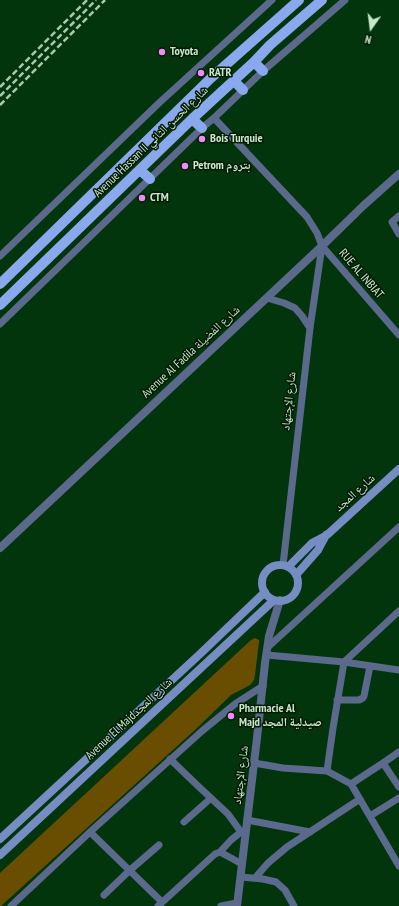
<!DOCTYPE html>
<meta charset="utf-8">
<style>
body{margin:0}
#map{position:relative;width:399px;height:906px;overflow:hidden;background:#03350c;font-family:"PT Sans Narrow",sans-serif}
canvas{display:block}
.north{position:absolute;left:351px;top:8px;width:40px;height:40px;-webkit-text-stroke:3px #021904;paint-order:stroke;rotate:194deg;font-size:11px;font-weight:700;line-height:16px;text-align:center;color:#c8e8c9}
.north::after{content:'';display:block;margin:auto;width:14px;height:18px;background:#c8e8c9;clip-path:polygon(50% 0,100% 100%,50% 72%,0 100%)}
</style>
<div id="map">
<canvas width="399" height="906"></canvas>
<div class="north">N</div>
</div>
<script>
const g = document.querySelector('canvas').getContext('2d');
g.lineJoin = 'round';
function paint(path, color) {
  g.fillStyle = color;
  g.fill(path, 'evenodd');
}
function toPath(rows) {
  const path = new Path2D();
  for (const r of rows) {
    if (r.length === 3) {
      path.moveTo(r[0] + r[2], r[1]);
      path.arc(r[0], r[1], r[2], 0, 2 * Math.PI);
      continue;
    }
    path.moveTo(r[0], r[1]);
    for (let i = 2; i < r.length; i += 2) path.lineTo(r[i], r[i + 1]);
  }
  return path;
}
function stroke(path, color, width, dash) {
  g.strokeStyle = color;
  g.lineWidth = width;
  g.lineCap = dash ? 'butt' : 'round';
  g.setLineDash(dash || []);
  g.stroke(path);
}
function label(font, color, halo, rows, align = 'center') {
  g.font = font + ' "PT Sans Narrow","Noto Naskh Arabic",sans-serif';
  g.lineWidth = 3;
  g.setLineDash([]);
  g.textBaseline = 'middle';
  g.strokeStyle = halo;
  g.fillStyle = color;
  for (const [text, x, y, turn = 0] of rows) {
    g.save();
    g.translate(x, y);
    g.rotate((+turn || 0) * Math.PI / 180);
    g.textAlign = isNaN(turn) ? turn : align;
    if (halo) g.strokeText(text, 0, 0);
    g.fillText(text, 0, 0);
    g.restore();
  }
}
const green = toPath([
 [255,638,259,640,259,642,255,675,254,680,250,685,231,695,196,729,1,906,0,906,0,873,251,640]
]);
const minor = toPath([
 [214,118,307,217,317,233,322,246,310,328,283,565],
 [399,216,392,222,399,234],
 [322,246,399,335],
 [0,256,159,103,272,0],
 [267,298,284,303,295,308,302,316,310,328],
 [0,324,202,128,214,118,263,71,345,0],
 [268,647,399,527],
 [267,655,344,662,399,670],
 [337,700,359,700,363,698,364,696,370,666],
 [170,759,198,786,228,814,241,832],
 [254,763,283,768,327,771,351,784,399,866],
 [383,763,399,787],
 [327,771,333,728,344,662,399,611],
 [351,784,383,763,399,752],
 [370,816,399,798],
 [247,820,310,832],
 [184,822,211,798],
 [90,832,162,902],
 [220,852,231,840,241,832,245,831],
 [241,877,263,879,276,882,285,890,294,906],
 [255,878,268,863,287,847,360,799],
 [104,895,129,871,159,845],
 [11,906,90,832,202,731,235,704,263,686],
 [158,906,215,854,220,852,242,864],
 [221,906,237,903]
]);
const tertiary = toPath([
 [0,548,322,246,363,206,399,174],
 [237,906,257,738,265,663,269,636,280,600]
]);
const secondary = toPath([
 [280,583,18],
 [288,567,312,543,327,535,399,469],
 [296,575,318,550,326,535],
 [0,839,200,654,265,592],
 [0,855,274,600]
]);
const primary = toPath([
 [254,62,263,71],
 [234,81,243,90],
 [192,119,202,128],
 [140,170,150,179],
 [0,284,211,78,299,0],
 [0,305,192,119,254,62,270,45,322,0]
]);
const rail = toPath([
 [0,87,87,0],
 [0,96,96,0],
 [0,105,105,0]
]);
const markers = [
 [162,52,4,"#f08bf5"],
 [201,73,4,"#f08bf5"],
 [202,139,4,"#f08bf5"],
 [185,166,4,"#f08bf5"],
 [142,198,4,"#f08bf5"],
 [231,716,4,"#f08bf5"]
];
const poiNames = [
 ["Toyota",170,52],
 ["RATR",209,73],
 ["Bois Turquie",210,139],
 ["Petrom بتروم",193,166],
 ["CTM",150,198],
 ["Pharmacie Al",239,709],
 ["Majd صيدلية المجد",239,723]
];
const streetNames = [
 ["Avenue Hassan II شارع الحسن الثاني",151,142,-44],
 ["RUE AL INBIAT",361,274,49],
 ["Avenue Al Fadila شارع الفضيلة",191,352,-43],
 ["شارع الإجتهاد",289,401,-84],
 ["شارع المجد",355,493,-42],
 ["Avenue El Majdشارع المجد",129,719,-43],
 ["شارع الإجتهاد",241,775,-83]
];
paint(green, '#694e01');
stroke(minor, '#5b6a8c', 7);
stroke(tertiary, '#5b6a8c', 8);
stroke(secondary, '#758dc3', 8);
stroke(primary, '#8aa8ed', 10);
stroke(rail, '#a6c9a8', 2.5, [6, 3]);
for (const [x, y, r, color] of markers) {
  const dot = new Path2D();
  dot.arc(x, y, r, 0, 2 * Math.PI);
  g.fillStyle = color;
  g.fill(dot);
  stroke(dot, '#021904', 1.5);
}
label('bold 12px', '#c8e8c9', '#021904', poiNames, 'left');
label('12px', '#c8e8c9', '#021904', streetNames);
</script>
